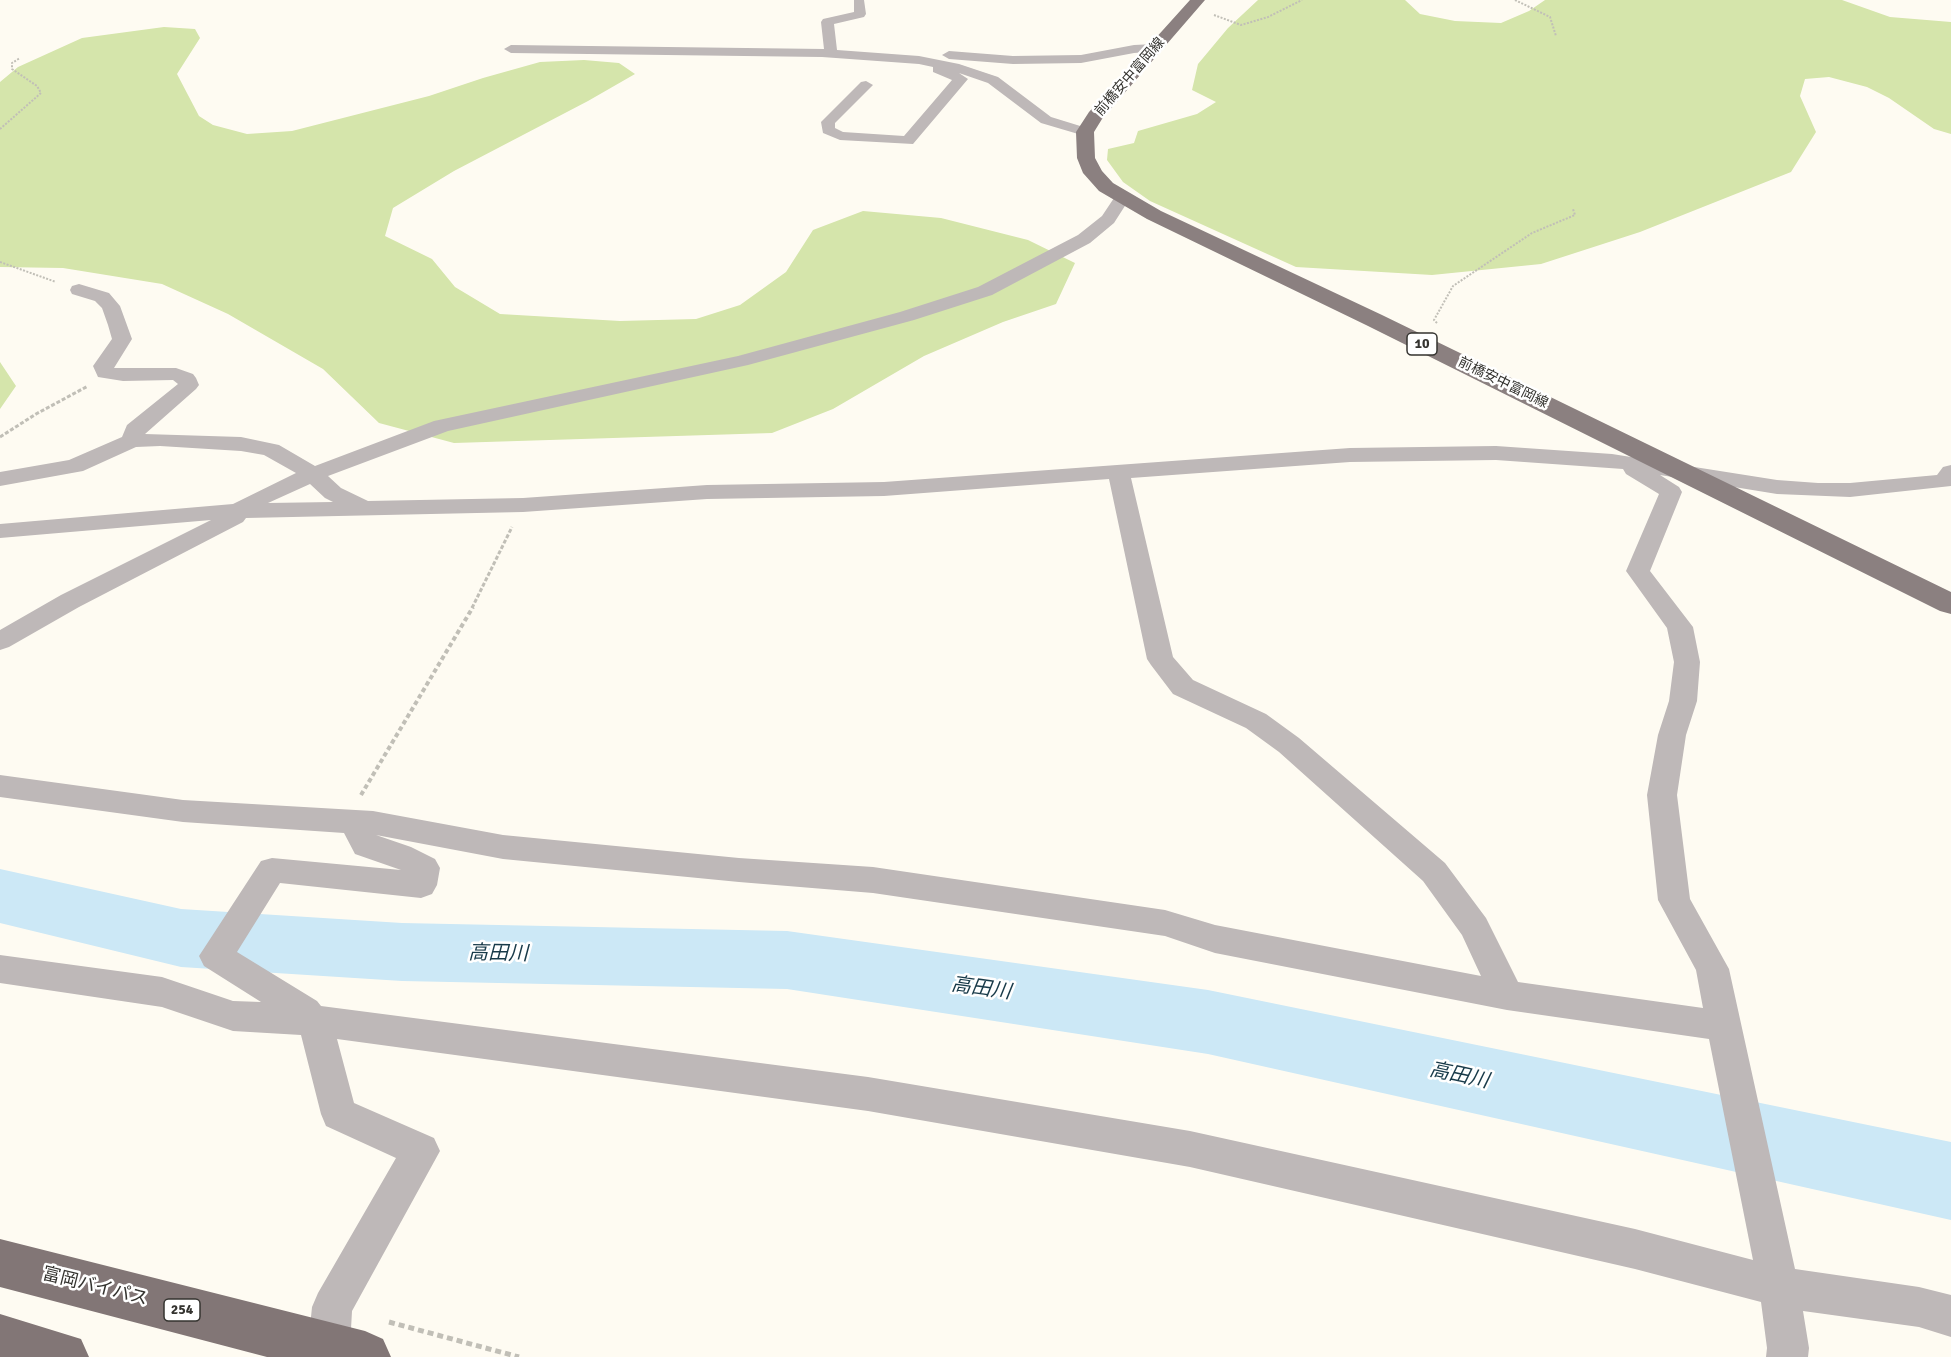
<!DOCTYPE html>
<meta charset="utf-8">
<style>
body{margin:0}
canvas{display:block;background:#fefbf2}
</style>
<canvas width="1951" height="1357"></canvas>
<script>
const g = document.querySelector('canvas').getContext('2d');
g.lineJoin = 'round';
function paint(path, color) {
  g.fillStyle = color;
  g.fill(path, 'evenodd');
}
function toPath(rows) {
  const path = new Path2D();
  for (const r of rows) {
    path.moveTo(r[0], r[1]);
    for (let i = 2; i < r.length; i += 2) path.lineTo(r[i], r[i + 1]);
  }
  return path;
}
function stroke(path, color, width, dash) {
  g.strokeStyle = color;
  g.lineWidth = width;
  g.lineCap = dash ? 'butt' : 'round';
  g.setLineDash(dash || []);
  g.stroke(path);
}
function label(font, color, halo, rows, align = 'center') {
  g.font = font + ' Signika,"Noto Sans JP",sans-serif';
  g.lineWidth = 5;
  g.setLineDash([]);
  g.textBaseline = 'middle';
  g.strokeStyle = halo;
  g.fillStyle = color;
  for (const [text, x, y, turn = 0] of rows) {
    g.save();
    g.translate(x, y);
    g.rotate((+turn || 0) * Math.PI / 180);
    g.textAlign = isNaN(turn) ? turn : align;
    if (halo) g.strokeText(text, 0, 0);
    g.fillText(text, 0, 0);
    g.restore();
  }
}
const green = toPath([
 [1258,0,1405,0,1420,14,1455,21,1501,23,1529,11,1545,0,1842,0,1890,17,1951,22,1951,134,1934,129,1889,98,1867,87,1829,77,1805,79,1800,96,1816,132,1791,172,1640,232,1541,264,1432,275,1296,267,1150,201,1123,182,1107,160,1108,149,1134,143,1138,131,1197,114,1216,102,1192,90,1198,64,1228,28],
 [164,27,195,29,200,38,177,74,199,116,213,125,247,134,292,131,429,96,483,78,540,62,584,60,619,63,635,74,588,101,454,171,393,208,385,236,432,259,455,287,500,314,620,321,696,319,740,305,786,272,813,230,863,211,941,218,1028,240,1075,263,1056,304,1003,322,924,356,833,409,772,433,454,443,379,423,323,369,228,314,162,284,63,268,0,267,0,82,18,67,82,38],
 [0,362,16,386,0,409]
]);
const river = toPath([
 [0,869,181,909,402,923,787,931,1208,990,1951,1142,1951,1220,1208,1054,787,989,402,981,181,967,0,923,0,869]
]);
const pathFar3 = toPath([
 [1515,0,1550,17,1556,36],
 [1214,15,1241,25,1268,17,1302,0],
 [0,129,41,93,37,86,12,69,12,63,20,58],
 [0,262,56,282],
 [1437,323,1434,320,1453,286,1532,233,1575,215,1573,209]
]);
const pathFar2 = toPath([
 [0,437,36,414,88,386],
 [472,608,512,527]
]);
const pathFar1 = toPath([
 [361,795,473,607]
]);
const path = toPath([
 [389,1322,519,1357]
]);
const minor = toPath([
 [854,0,864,0,866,14,864,17,834,24,837,50,919,56,959,64,998,77,1051,117,1090,129,1092,132,1085,136,1041,123,988,83,959,73,968,79,913,144,840,140,823,133,821,122,861,82,866,81,873,85,835,123,835,128,843,132,904,136,952,80,933,72,933,67,919,64,822,57,511,53,504,49,511,45,824,49,821,22,823,19,854,12,854,0],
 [1155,44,1160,45,1162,48,1160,51,1134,53,1081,63,1013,64,949,59,942,55,949,51,1013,56,1081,55,1134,45,1155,44],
 [1122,193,1130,198,1114,223,1090,243,992,295,914,320,748,365,448,431,328,476,341,488,368,501,523,498,707,485,884,482,1350,448,1496,446,1612,454,1777,480,1818,483,1850,483,1937,475,1943,467,1951,465,1951,486,1850,497,1777,494,1660,475,1679,487,1682,492,1650,571,1693,627,1700,662,1697,701,1686,735,1677,795,1690,899,1729,969,1795,1269,1919,1287,1951,1295,1951,1337,1919,1327,1803,1311,1809,1348,1808,1357,1766,1357,1767,1348,1761,1302,1635,1269,1190,1167,868,1111,337,1039,354,1103,434,1138,440,1151,352,1311,350,1347,346,1357,312,1357,308,1347,312,1307,318,1293,396,1158,326,1126,321,1114,301,1035,233,1031,162,1007,0,983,0,955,162,977,233,1001,261,1002,204,966,199,956,261,861,272,858,401,870,355,854,344,833,183,822,0,797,0,775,183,800,373,811,503,835,739,858,873,867,1165,910,1215,925,1481,976,1462,935,1423,881,1279,752,1246,728,1173,694,1151,665,1147,659,1109,479,884,496,707,499,523,512,246,518,243,522,79,607,9,647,0,650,0,630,61,595,211,520,0,538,0,524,233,504,296,473,264,455,241,451,160,446,136,447,83,471,0,486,0,472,69,460,122,437,127,425,178,384,173,380,123,381,98,377,93,366,112,339,108,325,102,308,95,301,72,294,70,290,72,286,79,284,109,293,120,306,132,339,114,368,176,368,193,374,196,378,199,385,196,389,145,434,241,437,279,445,315,466,434,421,738,356,900,312,978,287,1078,235,1102,216,1116,195,1122,193],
 [1496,460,1623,469,1626,474,1659,494,1626,571,1667,628,1674,662,1669,701,1658,735,1647,795,1658,900,1696,970,1703,1008,1518,982,1486,918,1445,863,1299,738,1266,714,1193,680,1173,657,1131,478,1350,462,1496,460],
 [310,484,325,498,333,502,268,503,310,484],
 [376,835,503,859,739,882,873,893,1165,936,1215,953,1507,1010,1709,1039,1753,1260,1635,1229,1190,1131,868,1077,321,1006,317,1001,237,952,280,883,421,898,432,894,437,885,440,868,435,859,411,847,376,835]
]);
const primary = toPath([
 [1190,0,1205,0,1102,119,1094,132,1095,158,1102,171,1113,183,1161,211,1382,315,1951,592,1951,614,1940,611,1366,325,1147,219,1099,191,1083,173,1077,158,1076,132,1089,112,1190,0]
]);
const trunk = toPath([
 [0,1239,365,1331,383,1339,391,1357,267,1357,0,1287,0,1239],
 [0,1314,81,1339,89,1357,0,1357,0,1314]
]);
const farStreetnames = [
 ["前橋安中富岡線",1130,77,-49],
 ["前橋安中富岡線",1503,383,26]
];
const shields = [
 [1422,344,30],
 [182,1310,36]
];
const shieldNames = [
 ["10",1422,344],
 ["254",182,1310]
];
const nearStreetnames = [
 ["富岡バイパス",95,1287,14]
];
const nearWaternames = [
 ["高田川",498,954,1],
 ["高田川",981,989,8],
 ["高田川",1459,1076,12]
];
paint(green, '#d5e5ab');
paint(river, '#cce8f6');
stroke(pathFar3, '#c1bfb7', 2, [2, 1.5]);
stroke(pathFar2, '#c1bfb7', 3, [4, 2]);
stroke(pathFar1, '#c1bfb7', 4, [4.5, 3]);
stroke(path, '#c1bfb7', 5, [6, 4]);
paint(minor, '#beb8b8');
paint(primary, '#8b8080');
paint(trunk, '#827676');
label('14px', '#34332f', '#fff', farStreetnames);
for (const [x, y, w] of shields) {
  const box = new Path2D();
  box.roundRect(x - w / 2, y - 11, w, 22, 4.5);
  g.fillStyle = '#fff';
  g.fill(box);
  stroke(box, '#34332f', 1.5);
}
label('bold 14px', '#34332f', null, shieldNames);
label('18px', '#34332f', '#fff', nearStreetnames);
label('italic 20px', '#183a49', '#fff', nearWaternames);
</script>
